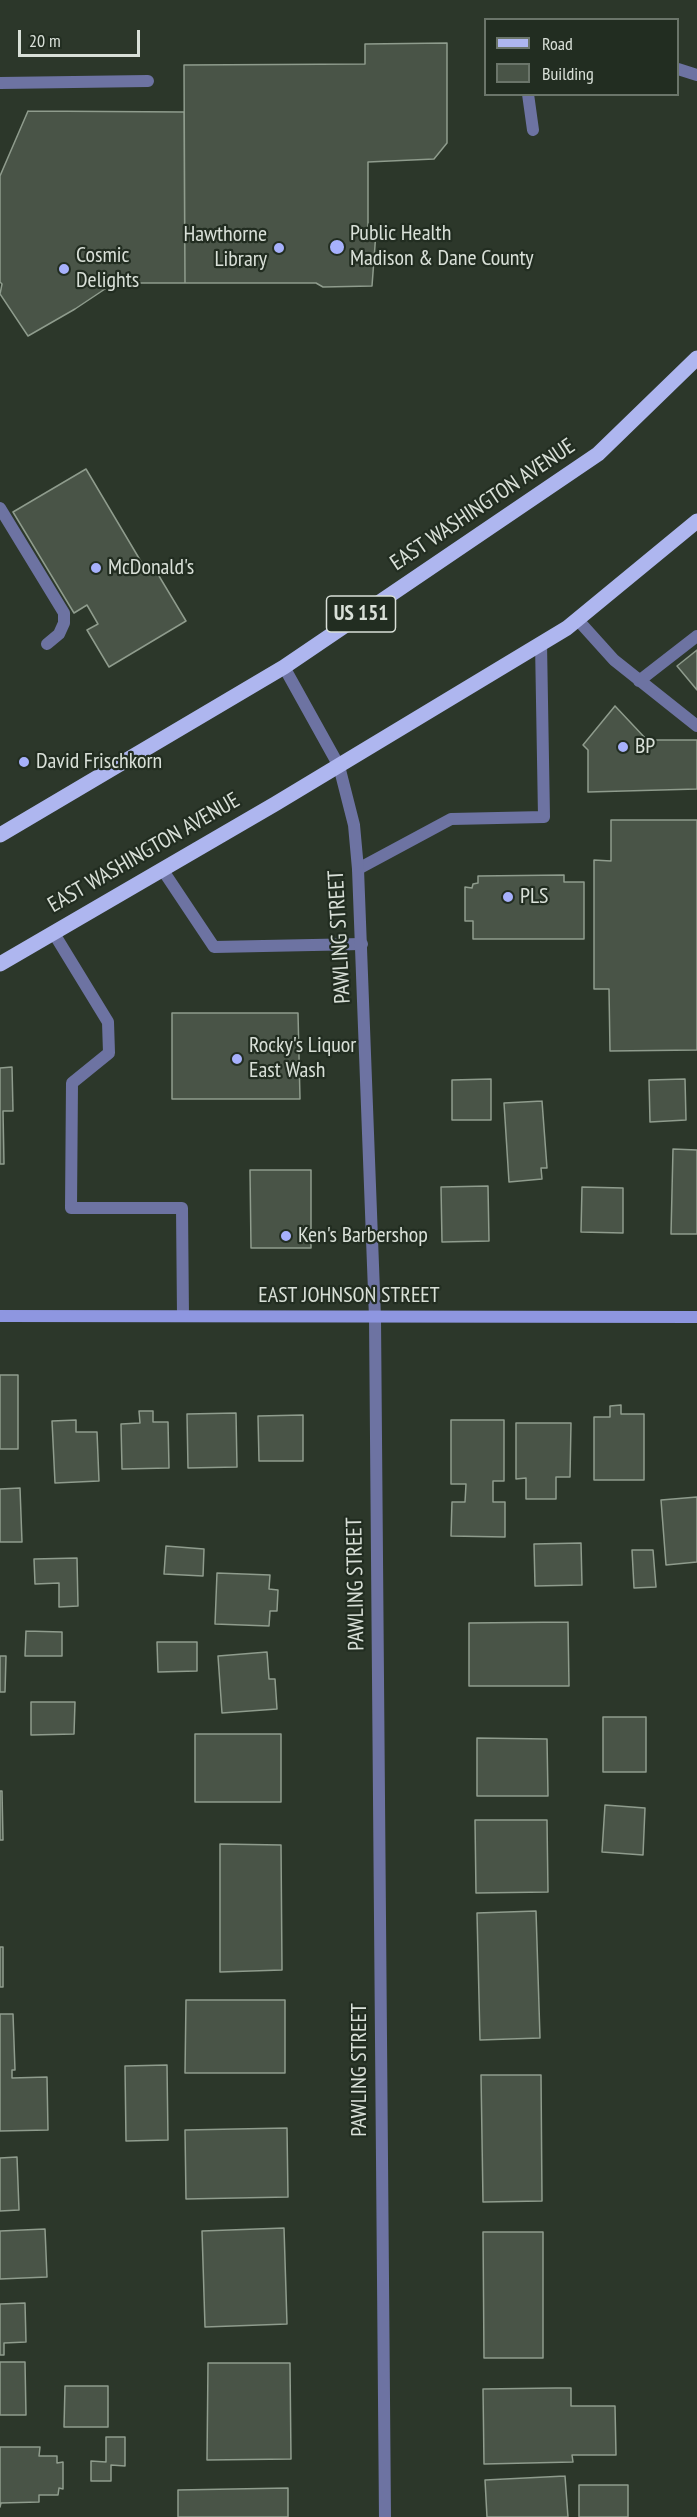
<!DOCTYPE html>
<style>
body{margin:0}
#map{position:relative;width:697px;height:2517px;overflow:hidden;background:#2c372a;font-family:"PT Sans Narrow",sans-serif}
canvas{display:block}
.legend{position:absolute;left:484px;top:18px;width:195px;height:78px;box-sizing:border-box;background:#222d21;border:2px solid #6b756a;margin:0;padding:8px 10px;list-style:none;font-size:18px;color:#d9e0d8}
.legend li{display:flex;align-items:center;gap:12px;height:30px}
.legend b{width:30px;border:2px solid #6b756a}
.scale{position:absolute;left:18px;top:30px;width:122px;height:27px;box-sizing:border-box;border:3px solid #d9e0d8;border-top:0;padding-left:8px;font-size:18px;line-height:21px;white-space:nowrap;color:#d9e0d8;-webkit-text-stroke:4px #222d21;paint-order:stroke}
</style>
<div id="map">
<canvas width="697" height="2517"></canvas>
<ul class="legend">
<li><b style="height:8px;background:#aeb6ef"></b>Road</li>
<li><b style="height:16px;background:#495447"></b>Building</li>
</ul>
<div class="scale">20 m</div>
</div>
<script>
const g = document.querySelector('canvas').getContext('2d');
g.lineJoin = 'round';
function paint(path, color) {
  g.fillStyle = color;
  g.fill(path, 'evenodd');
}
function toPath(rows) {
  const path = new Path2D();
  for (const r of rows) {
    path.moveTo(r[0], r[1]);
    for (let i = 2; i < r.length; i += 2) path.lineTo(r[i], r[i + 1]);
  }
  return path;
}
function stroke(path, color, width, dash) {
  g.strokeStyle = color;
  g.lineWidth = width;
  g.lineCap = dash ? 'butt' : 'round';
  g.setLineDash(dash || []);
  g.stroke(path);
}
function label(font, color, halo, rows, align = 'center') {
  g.font = font + ' "PT Sans Narrow",sans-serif';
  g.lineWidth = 4.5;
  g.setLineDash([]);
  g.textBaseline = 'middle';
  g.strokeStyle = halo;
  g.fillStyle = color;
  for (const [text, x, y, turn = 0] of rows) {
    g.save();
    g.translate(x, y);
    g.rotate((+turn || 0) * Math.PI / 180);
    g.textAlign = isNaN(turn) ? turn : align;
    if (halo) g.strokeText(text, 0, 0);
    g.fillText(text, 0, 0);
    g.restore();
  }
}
const building = toPath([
 [447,43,447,143,434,159,368,162,368,232,376,232,372,286,323,287,316,283,185,283,184,65,365,64,365,44,447,43],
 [28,111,184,112,185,283,114,283,75,309,28,336,0,294,2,284,0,282,0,176,28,111],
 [86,469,146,570,153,566,186,621,109,667,87,630,98,624,87,605,74,613,13,512,86,469],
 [697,650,697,690,677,666,697,650],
 [615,706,647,740,697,740,697,789,588,792,588,750,583,745,615,706],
 [611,820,697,820,697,1050,610,1051,609,989,594,989,594,860,611,861,611,820],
 [564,875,564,882,584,882,584,939,473,939,473,921,465,921,465,887,472,888,473,884,478,883,478,876,564,875],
 [172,1013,298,1013,300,1099,172,1099,172,1013],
 [12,1067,13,1111,3,1111,4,1164,0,1164,0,1068,12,1067],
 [491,1079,491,1120,452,1120,452,1080,491,1079],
 [685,1079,686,1120,650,1122,649,1080,685,1079],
 [542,1101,547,1168,541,1168,542,1179,509,1182,504,1103,542,1101],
 [673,1149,697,1150,697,1234,671,1234,673,1149],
 [250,1170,311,1170,311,1248,251,1248,250,1170],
 [488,1186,489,1241,442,1242,441,1187,488,1186],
 [582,1187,623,1188,623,1233,581,1232,582,1187],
 [0,1375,18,1375,18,1449,0,1449,0,1375],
 [621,1405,621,1414,644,1414,644,1480,594,1480,594,1417,610,1417,610,1406,621,1405],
 [139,1411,153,1411,153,1422,168,1422,169,1468,122,1469,121,1424,140,1423,139,1411],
 [236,1413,237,1467,188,1468,187,1414,236,1413],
 [303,1415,303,1461,259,1461,258,1416,303,1415],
 [76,1420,76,1432,97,1432,99,1481,55,1483,52,1421,76,1420],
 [451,1420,504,1420,504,1481,493,1481,493,1502,505,1502,505,1537,451,1536,452,1502,465,1502,466,1484,451,1484,451,1420],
 [516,1423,571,1423,570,1477,556,1477,556,1499,526,1499,526,1478,516,1479,516,1423],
 [20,1488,22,1542,0,1542,0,1489,20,1488],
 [697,1497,697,1562,666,1565,661,1500,697,1497],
 [581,1543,582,1585,535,1586,534,1544,581,1543],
 [166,1546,204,1549,203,1576,164,1574,166,1546],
 [632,1550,653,1550,656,1587,634,1588,632,1550],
 [77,1558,78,1606,59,1607,59,1583,35,1584,34,1559,77,1558],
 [217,1573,270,1575,269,1589,278,1590,277,1611,270,1611,269,1626,215,1624,217,1573],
 [568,1622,569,1686,469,1686,469,1623,568,1622],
 [26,1631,62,1632,62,1656,25,1656,26,1631],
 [157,1642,197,1642,197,1671,158,1672,157,1642],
 [267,1652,269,1679,275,1679,277,1709,222,1713,218,1656,267,1652],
 [0,1656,6,1656,5,1692,0,1692,0,1656],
 [31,1702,75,1702,74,1734,31,1735,31,1702],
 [603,1717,646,1717,646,1772,603,1772,603,1717],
 [195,1734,281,1734,281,1802,195,1802,195,1734],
 [477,1738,547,1739,548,1796,477,1796,477,1738],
 [0,1791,2,1791,3,1840,0,1840,0,1791],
 [605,1805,645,1808,643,1855,602,1852,605,1805],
 [475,1820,547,1820,548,1892,476,1893,475,1820],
 [220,1844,281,1845,282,1970,220,1972,220,1844],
 [536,1911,540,2038,480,2040,477,1913,536,1911],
 [0,1947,3,1947,3,1987,0,1987,0,1947],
 [186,2000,285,2000,285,2073,185,2073,186,2000],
 [0,2014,13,2014,15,2070,12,2070,12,2078,47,2077,48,2130,0,2131,0,2014],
 [167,2065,168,2140,126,2141,125,2066,167,2065],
 [481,2075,541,2075,542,2201,483,2202,481,2075],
 [287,2128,288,2197,186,2199,185,2130,287,2128],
 [17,2157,19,2210,0,2211,0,2158,17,2157],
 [284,2228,287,2324,205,2327,202,2231,284,2228],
 [45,2229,47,2277,0,2279,0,2231,45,2229],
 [483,2232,543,2232,543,2358,484,2358,483,2232],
 [25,2303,26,2342,4,2343,4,2355,0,2355,0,2304,25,2303],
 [0,2362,25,2362,26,2415,0,2415,0,2362],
 [208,2363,290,2363,291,2459,207,2460,208,2363],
 [65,2386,108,2386,108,2427,64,2427,65,2386],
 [556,2388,571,2388,571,2406,615,2406,616,2455,572,2455,573,2462,484,2464,483,2389,556,2388],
 [106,2437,125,2437,125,2466,111,2465,111,2481,91,2481,91,2461,106,2462,106,2437],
 [0,2447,40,2447,39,2456,57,2456,57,2463,63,2462,63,2489,59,2488,58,2495,39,2495,39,2502,1,2503,0,2507,0,2447],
 [565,2476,568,2517,487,2517,485,2480,565,2476],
 [579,2485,628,2485,628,2517,579,2517,579,2485],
 [288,2488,288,2517,178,2517,178,2490,288,2488]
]);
const lane = toPath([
 [678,69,697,75],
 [0,83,148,81],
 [528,94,533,130],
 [0,508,64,613,64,623,59,634,47,644],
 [577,619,614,660,697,726],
 [639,681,697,636],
 [162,869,214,947,362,944],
 [358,869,451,819,544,817,541,643],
 [53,932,108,1022,109,1053,72,1083,71,1208,182,1208,183,1316]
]);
const street = toPath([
 [284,667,339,766,354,825,358,869,375,1318,385,2517]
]);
const secondary = toPath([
 [0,1316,697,1317]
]);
const primary = toPath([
 [0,835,284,667,598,454,697,358],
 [0,964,275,804,567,628,697,521]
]);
const markers = [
 [337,247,8,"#a7b1fc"],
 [279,248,6,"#a7b1fc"],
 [64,269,6,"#a7b1fc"],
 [96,568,6,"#a7b1fc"],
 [623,747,6,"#a7b1fc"],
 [24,762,6,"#a7b1fc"],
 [508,897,6,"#a7b1fc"],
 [237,1059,6,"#a7b1fc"],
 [286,1236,6,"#a7b1fc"]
];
const shields = [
 [361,614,69]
];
const shieldNames = [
 ["US 151",361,614]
];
const poiNames = [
 ["Public Health",350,234],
 ["Madison & Dane County",350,259],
 ["Hawthorne",267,235,"right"],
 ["Library",267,260,"right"],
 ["Cosmic",76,256],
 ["Delights",76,281],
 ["McDonald's",108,568],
 ["BP",635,747],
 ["David Frischkorn",36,762],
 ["PLS",520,897],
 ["Rocky's Liquor",249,1046],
 ["East Wash",249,1071],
 ["Ken's Barbershop",298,1236]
];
const streetNames = [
 ["EAST WASHINGTON AVENUE",483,505,-34],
 ["EAST WASHINGTON AVENUE",144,853,-30],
 ["PAWLING STREET",340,937,-93],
 ["EAST JOHNSON STREET",349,1296],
 ["PAWLING STREET",356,1584,-91],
 ["PAWLING STREET",360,2070,-90]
];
paint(building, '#495447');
stroke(building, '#8f9c8d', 1.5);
stroke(lane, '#6d73a2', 12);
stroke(street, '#6d73a2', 12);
stroke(secondary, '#8e96e0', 12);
stroke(primary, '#aeb6ef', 15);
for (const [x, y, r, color] of markers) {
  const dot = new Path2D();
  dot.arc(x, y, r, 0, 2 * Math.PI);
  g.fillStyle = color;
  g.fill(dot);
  stroke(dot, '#222d21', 2);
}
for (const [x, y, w] of shields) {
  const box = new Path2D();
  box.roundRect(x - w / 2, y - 18, w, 36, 4.5);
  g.fillStyle = '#222d21';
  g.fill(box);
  stroke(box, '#d9e0d8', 1.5);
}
label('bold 21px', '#d9e0d8', null, shieldNames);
label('22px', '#d9e0d8', '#222d21', poiNames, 'left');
label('22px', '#d9e0d8', '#222d21', streetNames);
</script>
